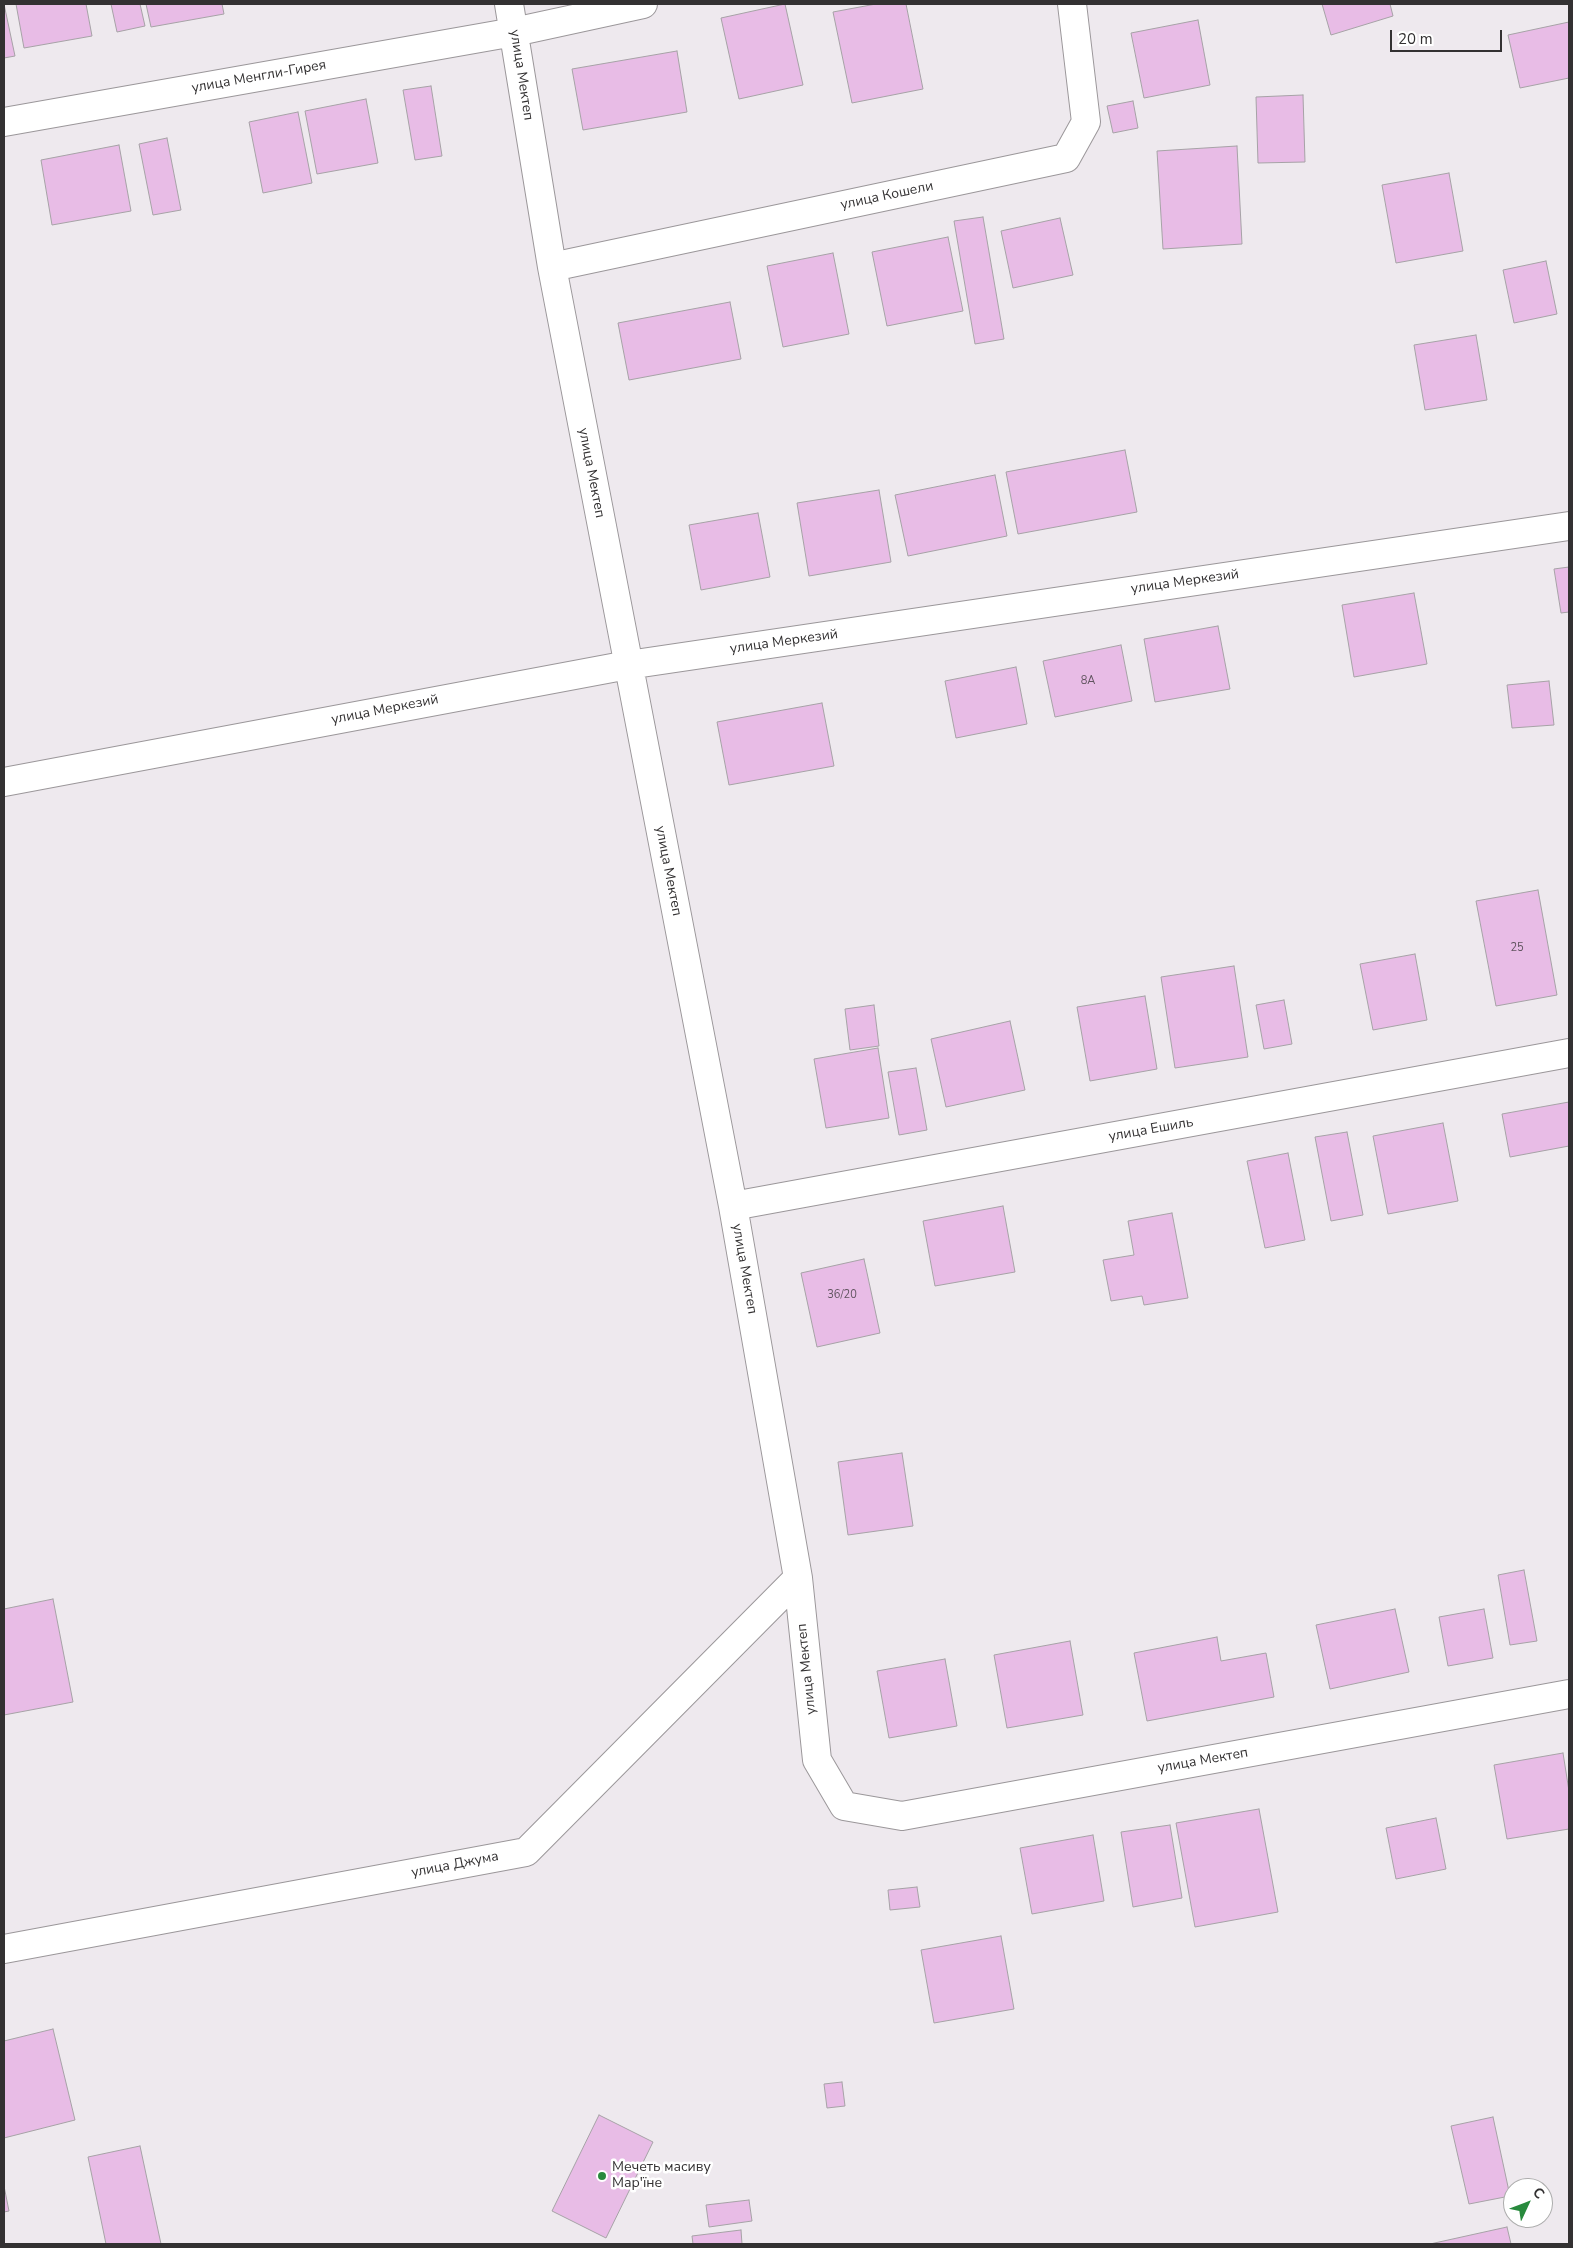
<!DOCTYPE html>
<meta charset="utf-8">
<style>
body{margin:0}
#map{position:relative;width:1573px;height:2248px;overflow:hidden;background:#eee9ee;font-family:"Nunito Sans",sans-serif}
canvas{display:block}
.frame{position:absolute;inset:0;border:5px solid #333132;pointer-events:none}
.north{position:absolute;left:1503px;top:2178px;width:50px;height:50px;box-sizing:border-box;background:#fff;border:1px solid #adadad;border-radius:50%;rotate:47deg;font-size:14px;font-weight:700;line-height:20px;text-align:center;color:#333132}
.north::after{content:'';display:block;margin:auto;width:18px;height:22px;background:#288a3d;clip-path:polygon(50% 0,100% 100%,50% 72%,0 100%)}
.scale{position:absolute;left:1390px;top:30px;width:112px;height:22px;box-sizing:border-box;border:2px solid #333132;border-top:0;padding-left:6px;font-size:15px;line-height:18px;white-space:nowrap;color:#333132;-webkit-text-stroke:4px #fff;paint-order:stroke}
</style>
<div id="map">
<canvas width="1573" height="2248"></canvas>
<div class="frame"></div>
<div class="north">С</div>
<div class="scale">20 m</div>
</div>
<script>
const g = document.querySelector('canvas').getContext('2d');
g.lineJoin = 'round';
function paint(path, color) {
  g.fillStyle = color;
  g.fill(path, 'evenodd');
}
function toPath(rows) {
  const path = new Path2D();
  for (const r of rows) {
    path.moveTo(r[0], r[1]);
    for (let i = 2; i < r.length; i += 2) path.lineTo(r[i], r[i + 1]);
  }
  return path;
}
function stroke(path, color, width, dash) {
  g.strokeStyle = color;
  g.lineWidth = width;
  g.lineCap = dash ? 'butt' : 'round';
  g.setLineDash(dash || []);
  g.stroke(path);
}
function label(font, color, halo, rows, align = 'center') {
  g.font = font + ' "Nunito Sans",sans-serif';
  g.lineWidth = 5;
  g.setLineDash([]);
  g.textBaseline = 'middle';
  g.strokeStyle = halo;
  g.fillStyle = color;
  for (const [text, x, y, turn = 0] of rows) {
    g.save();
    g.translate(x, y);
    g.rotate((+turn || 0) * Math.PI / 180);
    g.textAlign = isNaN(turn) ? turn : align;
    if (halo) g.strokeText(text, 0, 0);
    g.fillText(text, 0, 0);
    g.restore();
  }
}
const building = toPath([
 [4,4,15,56,4,58,4,4],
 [16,4,86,4,92,36,24,48,16,4],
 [111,4,140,4,145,26,117,32,111,4],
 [146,4,222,4,224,14,151,27,146,4],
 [785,4,803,85,739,99,721,18,785,4],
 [876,4,906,4,923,89,852,103,833,12,876,4],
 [1322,4,1390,4,1393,16,1331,35,1322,4],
 [1198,20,1210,85,1144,98,1131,33,1198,20],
 [1569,22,1569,78,1520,88,1508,35,1569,22],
 [677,51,687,112,583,130,572,69,677,51],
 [431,86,442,156,415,160,403,90,431,86],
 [1303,95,1305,162,1258,163,1256,97,1303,95],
 [366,99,378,163,317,174,305,111,366,99],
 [1133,101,1138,128,1113,133,1107,106,1133,101],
 [298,112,312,183,263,193,249,122,298,112],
 [167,138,181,210,153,215,139,144,167,138],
 [119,145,131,211,52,225,41,160,119,145],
 [1237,146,1242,244,1163,249,1157,151,1237,146],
 [1449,173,1463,251,1396,263,1382,185,1449,173],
 [983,217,1004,339,975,344,954,221,983,217],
 [1060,218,1073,275,1013,288,1001,231,1060,218],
 [948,237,963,311,887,326,872,252,948,237],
 [833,253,849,334,783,347,767,266,833,253],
 [1546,261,1557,314,1514,323,1503,270,1546,261],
 [730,302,741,359,629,380,618,323,730,302],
 [1476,335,1487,400,1425,410,1414,345,1476,335],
 [1125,450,1137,512,1018,534,1006,472,1125,450],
 [995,475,1007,536,908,556,895,495,995,475],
 [879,490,891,562,809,576,797,503,879,490],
 [758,513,770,577,701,590,689,525,758,513],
 [1569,567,1569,612,1561,613,1554,569,1569,567],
 [1414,593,1427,664,1354,677,1342,605,1414,593],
 [1218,626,1230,689,1155,702,1144,639,1218,626],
 [1121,645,1132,701,1055,717,1043,661,1121,645],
 [1016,667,1027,724,956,738,945,681,1016,667],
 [1549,681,1554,725,1512,728,1507,685,1549,681],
 [822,703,834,766,729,785,717,722,822,703],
 [1538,890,1557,995,1496,1006,1476,901,1538,890],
 [1415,954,1427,1020,1373,1030,1360,964,1415,954],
 [1234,966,1248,1057,1175,1068,1161,977,1234,966],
 [1145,996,1157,1069,1090,1081,1077,1007,1145,996],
 [1284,1000,1292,1044,1264,1049,1256,1005,1284,1000],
 [874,1005,879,1046,850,1050,845,1009,874,1005],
 [1010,1021,1025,1090,946,1107,931,1039,1010,1021],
 [878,1048,889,1118,826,1128,814,1059,878,1048],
 [916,1068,927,1130,899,1135,888,1072,916,1068],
 [1569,1102,1569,1146,1510,1157,1502,1114,1569,1102],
 [1443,1123,1458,1201,1388,1214,1373,1136,1443,1123],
 [1347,1132,1363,1215,1331,1221,1315,1137,1347,1132],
 [1288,1153,1305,1240,1265,1248,1247,1161,1288,1153],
 [1003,1206,1015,1272,935,1286,923,1221,1003,1206],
 [1172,1213,1188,1298,1144,1305,1142,1296,1111,1301,1103,1260,1134,1255,1128,1221,1172,1213],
 [864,1259,880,1333,817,1347,801,1273,864,1259],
 [902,1453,913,1526,848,1535,838,1462,902,1453],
 [1524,1570,1537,1641,1510,1645,1498,1575,1524,1570],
 [53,1599,73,1702,4,1715,4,1609,53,1599],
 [1395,1609,1409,1672,1330,1689,1316,1625,1395,1609],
 [1484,1609,1493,1658,1448,1666,1439,1617,1484,1609],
 [1217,1637,1221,1661,1266,1653,1274,1697,1147,1721,1134,1653,1217,1637],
 [1070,1641,1083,1715,1007,1728,994,1655,1070,1641],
 [945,1659,957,1726,889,1738,877,1671,945,1659],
 [1563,1753,1569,1791,1569,1829,1507,1839,1494,1765,1563,1753],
 [1259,1809,1278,1912,1195,1927,1176,1823,1259,1809],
 [1436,1818,1446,1869,1396,1879,1386,1828,1436,1818],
 [1170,1825,1182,1898,1133,1907,1121,1832,1170,1825],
 [1093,1835,1104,1901,1032,1914,1020,1848,1093,1835],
 [917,1887,920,1907,890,1910,888,1890,917,1887],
 [1001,1936,1014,2009,934,2023,921,1950,1001,1936],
 [53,2029,75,2120,4,2138,4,2041,53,2029],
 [842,2082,845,2106,827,2108,824,2084,842,2082],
 [599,2115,653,2142,606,2238,552,2211,599,2115],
 [1493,2117,1510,2196,1469,2204,1451,2126,1493,2117],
 [140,2146,161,2244,106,2244,88,2157,140,2146],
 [4,2186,9,2211,4,2212,4,2186],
 [749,2200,752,2221,709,2227,706,2205,749,2200],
 [1507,2227,1511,2244,1430,2244,1507,2227],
 [741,2230,742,2244,693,2244,692,2236,741,2230]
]);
const minor = toPath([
 [509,4,552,267,733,1206,798,1578,817,1760,844,1806,902,1816,1569,1694],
 [4,122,514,32,643,4],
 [552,267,1066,158,1086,122,1072,4],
 [4,782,628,665,1569,526],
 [733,1206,1569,1053],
 [4,1949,526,1852,798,1578]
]);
const markers = [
 [602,2176,5,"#288a3d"]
];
const numberNames = [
 ["8А",1088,681],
 ["25",1517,948],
 ["36/20",842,1295]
];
const streetNames = [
 ["улица Мектеп",521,75,81],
 ["улица Менгли-Гирея",259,77,-10],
 ["улица Кошели",887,196,-12],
 ["улица Мектеп",591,473,79],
 ["улица Меркезий",1185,582,-8],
 ["улица Меркезий",784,642,-8],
 ["улица Меркезий",385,710,-11],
 ["улица Мектеп",668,871,79],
 ["улица Ешиль",1151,1130,-10],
 ["улица Мектеп",744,1269,80],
 ["улица Мектеп",807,1669,-96],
 ["улица Мектеп",1203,1761,-10],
 ["улица Джума",455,1865,-11]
];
const poiNames = [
 ["Мечеть масиву",612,2168],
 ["Мар'їне",612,2184]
];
paint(building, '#e8bce6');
stroke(building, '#a6a2a6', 1);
stroke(minor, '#9b979a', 30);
stroke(minor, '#fff', 28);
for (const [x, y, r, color] of markers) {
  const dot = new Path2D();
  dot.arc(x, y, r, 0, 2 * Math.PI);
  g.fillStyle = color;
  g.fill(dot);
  stroke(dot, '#fff', 2);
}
label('11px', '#60545f', null, numberNames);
label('14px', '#333132', '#fff', streetNames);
label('14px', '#333132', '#fff', poiNames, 'left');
</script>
